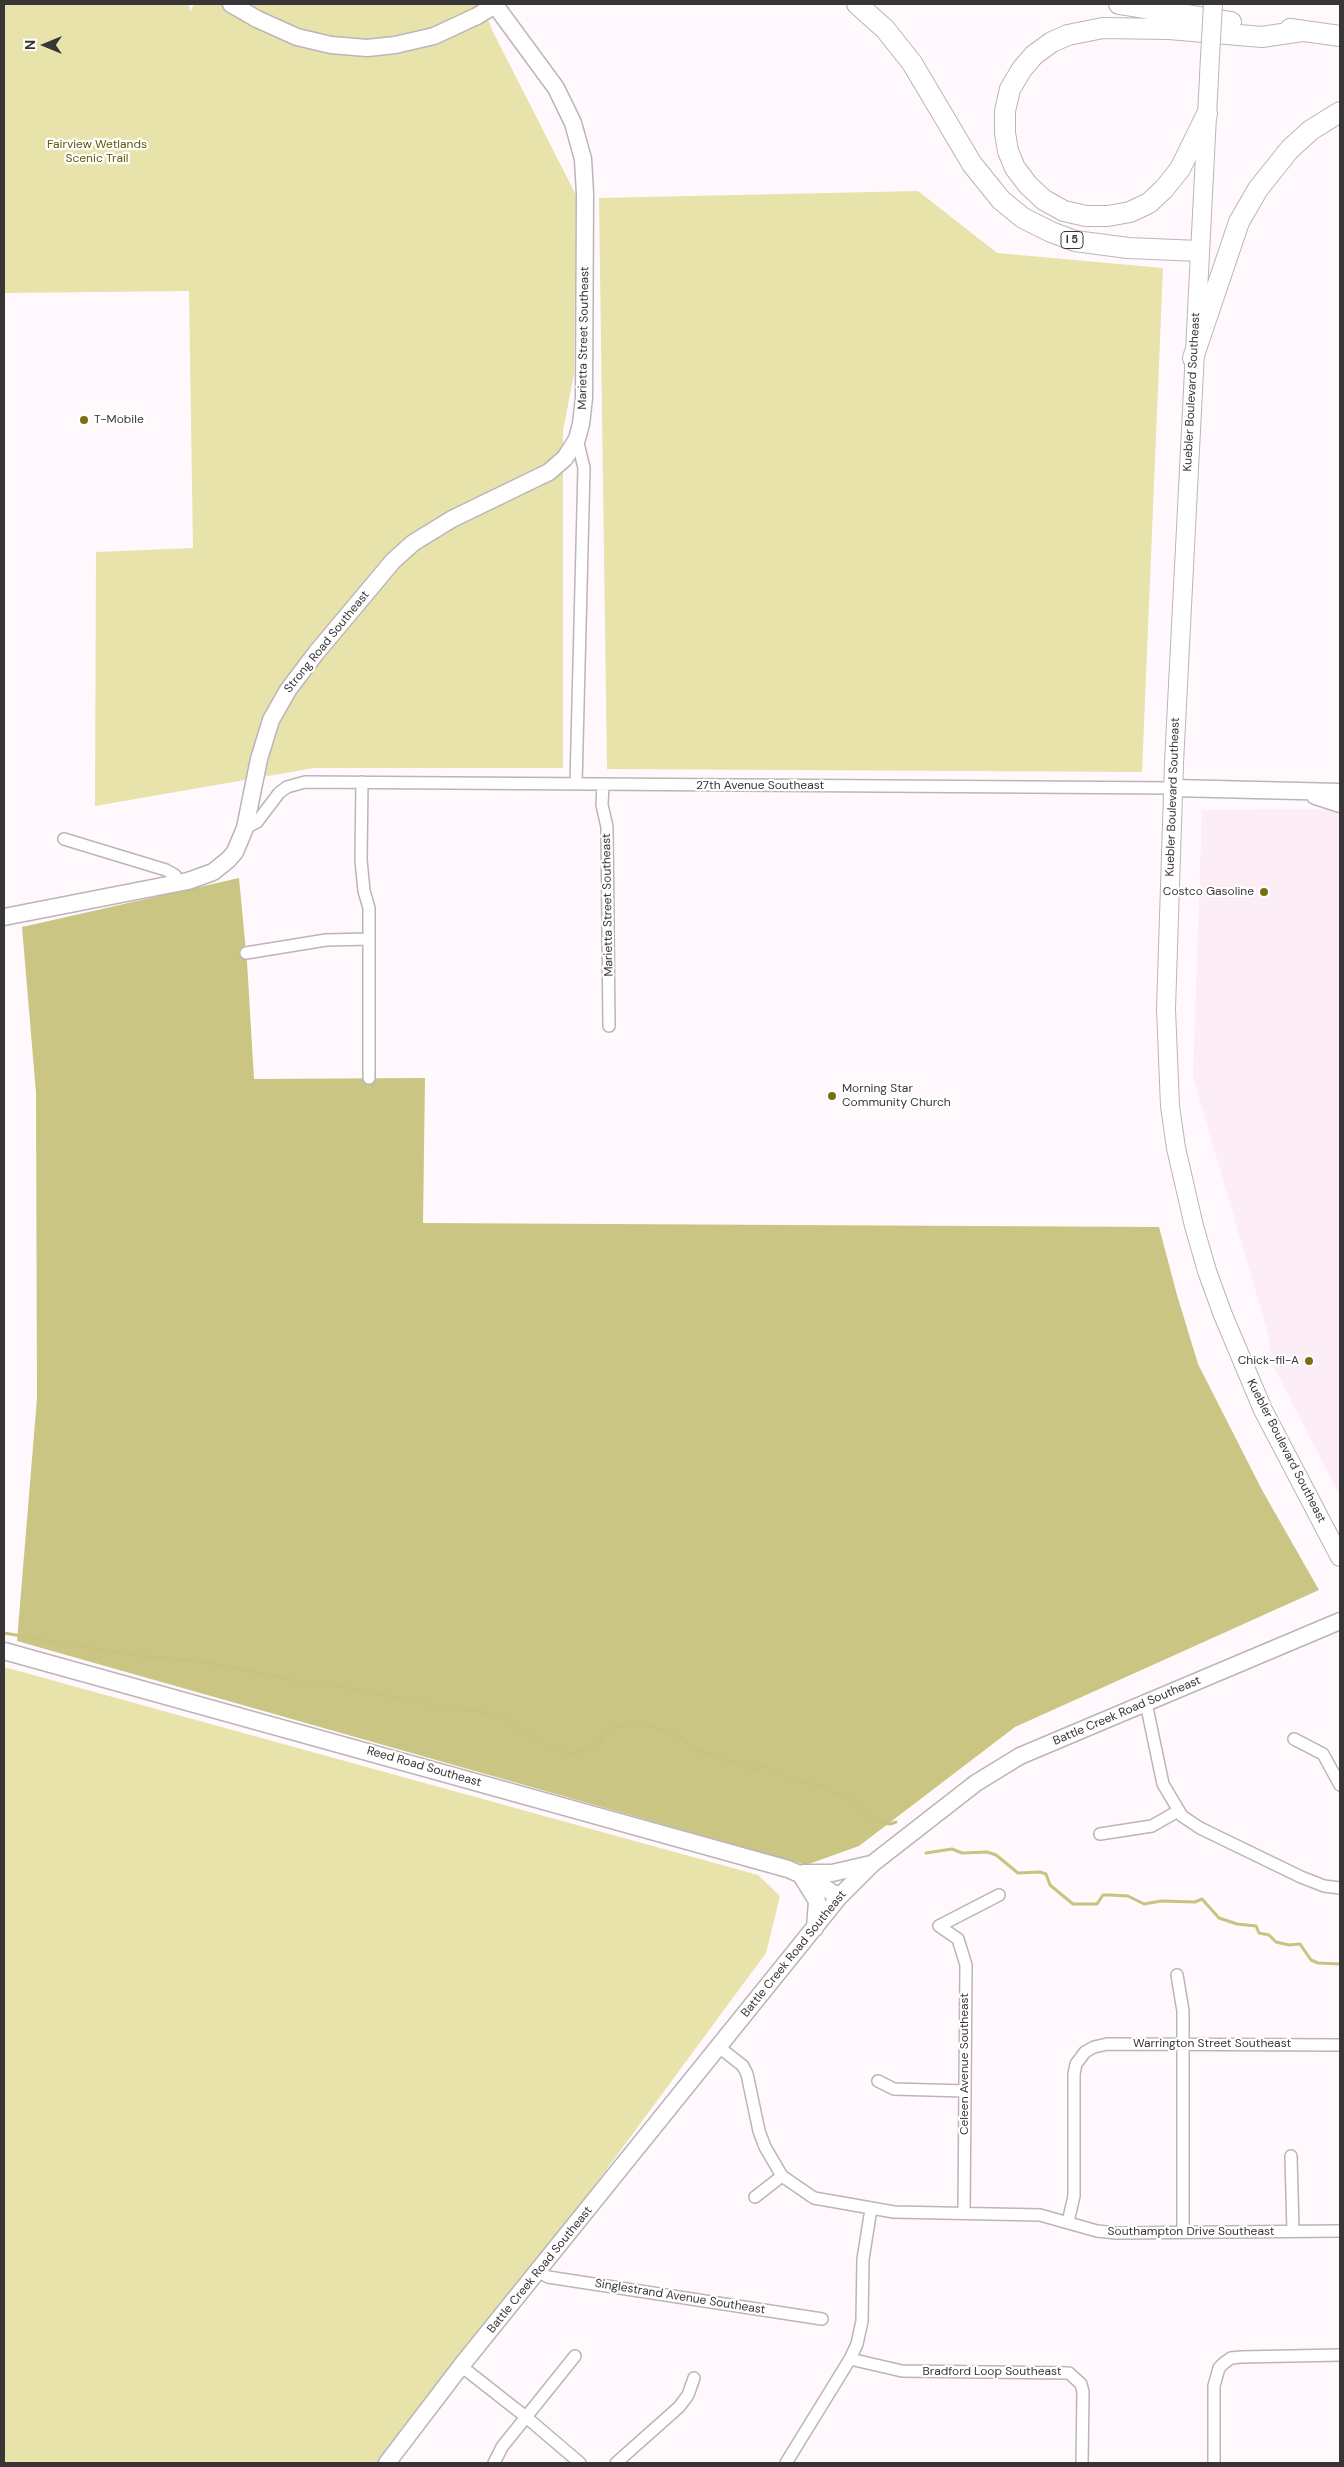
<!DOCTYPE html>
<style>
body{margin:0}
#map{position:relative;width:1344px;height:2467px;overflow:hidden;background:#fff8fc;font-family:"DM Sans",sans-serif}
canvas{display:block}
.frame{position:absolute;inset:0;border:5px solid #383537;pointer-events:none}
.north{position:absolute;left:20px;top:20px;width:50px;height:50px;-webkit-text-stroke:4px #fff;paint-order:stroke;rotate:270deg;font-size:14px;font-weight:700;line-height:20px;text-align:center;color:#383537}
.north::after{content:'';display:block;margin:auto;width:18px;height:22px;background:#383537;clip-path:polygon(50% 0,100% 100%,50% 72%,0 100%)}
</style>
<div id="map">
<canvas width="1344" height="2467"></canvas>
<div class="frame"></div>
<div class="north">N</div>
</div>
<script>
const g = document.querySelector('canvas').getContext('2d');
g.lineJoin = 'round';
function paint(path, color) {
  g.fillStyle = color;
  g.fill(path, 'evenodd');
}
function toPath(rows) {
  const path = new Path2D();
  for (const r of rows) {
    path.moveTo(r[0], r[1]);
    for (let i = 2; i < r.length; i += 2) path.lineTo(r[i], r[i + 1]);
  }
  return path;
}
function stroke(path, color, width, dash) {
  g.strokeStyle = color;
  g.lineWidth = width;
  g.lineCap = dash ? 'butt' : 'round';
  g.setLineDash(dash || []);
  g.stroke(path);
}
function label(font, color, halo, rows, align = 'center') {
  g.font = font + ' "DM Sans",sans-serif';
  g.lineWidth = 4.5;
  g.setLineDash([]);
  g.textBaseline = 'middle';
  g.strokeStyle = halo;
  g.fillStyle = color;
  for (const [text, x, y, turn = 0] of rows) {
    g.save();
    g.translate(x, y);
    g.rotate((+turn || 0) * Math.PI / 180);
    g.textAlign = isNaN(turn) ? turn : align;
    if (halo) g.strokeText(text, 0, 0);
    g.fillText(text, 0, 0);
    g.restore();
  }
}
const built = toPath([
 [1340,809,1340,1496,1271,1362,1269,1337,1193,1077,1202,810]
]);
const green = toPath([
 [4,4,189,4,190,12,194,4,482,4,492,30,576,195,574,374,563,431,563,768,314,768,95,806,96,552,193,548,189,291,4,293],
 [918,191,997,253,1163,268,1142,772,607,769,599,198],
 [4,1667,758,1875,780,1896,766,1953,390,2463,4,2463]
]);
const forest = toPath([
 [239,878,247,962,254,1079,425,1078,423,1223,1159,1227,1177,1295,1198,1364,1262,1490,1319,1590,1015,1727,859,1846,806,1865,17,1641,37,1398,36,1093,22,927]
]);
const stream = toPath([
 [4,1633,141,1656,205,1662,290,1679,300,1684,315,1682,407,1700,416,1698,435,1708,475,1710,504,1719,514,1727,546,1745,569,1754,598,1747,602,1736,614,1728,632,1723,647,1725,680,1737,693,1748,718,1758,744,1764,753,1770,764,1766,791,1780,826,1786,832,1793,847,1796,877,1822,890,1824,896,1822],
 [926,1853,952,1849,962,1853,987,1852,996,1855,1018,1873,1040,1872,1046,1874,1050,1885,1073,1904,1097,1904,1103,1895,1109,1895,1128,1896,1144,1904,1161,1901,1195,1902,1202,1899,1219,1918,1237,1924,1256,1926,1259,1933,1269,1935,1276,1942,1289,1945,1300,1944,1311,1960,1318,1963,1340,1964]
]);
const street = toPath([
 [362,782,361,860,364,891,369,908,369,1078],
 [576,784,584,468,577,439],
 [603,784,602,805,607,827,609,1026],
 [245,828,257,822,279,793,287,787,305,782,1173,788],
 [64,839,166,870,175,875,178,883],
 [246,953,326,940,369,939],
 [1146,1703,1163,1784,1182,1816,1200,1828,1301,1877,1324,1886,1340,1888],
 [1294,1739,1323,1754,1340,1785],
 [1100,1834,1152,1826,1178,1811],
 [939,1926,958,1939,966,1965,964,2213],
 [939,1926,999,1895],
 [1177,1975,1183,2011,1183,2232],
 [719,2047,743,2066,747,2074,759,2131,765,2147,782,2176,814,2198,894,2212,1040,2215,1097,2231,1116,2233,1340,2231],
 [878,2081,894,2089,965,2091],
 [1291,2156,1293,2231],
 [755,2197,782,2176],
 [1068,2222,1074,2196,1074,2074,1076,2064,1085,2052,1094,2047,1107,2044,1340,2045],
 [539,2272,548,2277,822,2319],
 [850,2359,902,2371,1069,2373,1081,2384,1083,2392,1082,2463],
 [461,2366,526,2417,580,2463],
 [494,2463,502,2447,575,2356],
 [616,2463,679,2407,688,2395,694,2378],
 [786,2463,850,2359,857,2344,862,2321,863,2259,871,2209],
 [1214,2463,1214,2386,1219,2368,1224,2363,1231,2358,1241,2357,1340,2355]
]);
const secondary = toPath([
 [231,4,257,19,297,37,331,45,367,48,395,45,434,36,477,16,497,4],
 [1173,788,1340,792],
 [1315,796,1340,804],
 [4,917,188,881,213,872,228,860,235,852,245,828,259,759,271,720,288,690,316,653,393,561,413,543,452,519,549,472,565,458,577,439,581,424,584,398,585,194,583,159,573,123,556,88,495,5],
 [4,1651,788,1869,813,1880,839,1897],
 [804,1873,832,1873,871,1864],
 [801,1875,817,1901,815,1928],
 [387,2463,461,2366,839,1897,872,1864,976,1783,1020,1756,1340,1621]
]);
const primary = toPath([
 [1210,57,1174,763,1166,1009,1170,1106,1176,1148,1194,1226,1207,1271,1223,1315,1263,1410,1340,1557]
]);
const highway = toPath([
 [857,4,885,29,912,63,972,164,1001,200,1023,218,1051,232,1075,241,1128,248,1199,251],
 [1119,4,1231,22],
 [1290,29,1340,36],
 [1207,114,1180,169,1164,189,1149,203,1130,212,1108,216,1086,216,1064,211,1044,200,1028,185,1015,168,1008,151,1005,133,1005,111,1010,89,1022,69,1034,55,1052,42,1068,35,1103,28,1169,29,1262,37,1302,31],
 [1193,358,1239,222,1258,189,1290,149,1311,130,1340,112]
]);
const primaryBridge = toPath([
 [1210,57,1213,4]
]);
const markers = [
 [84,420,5,"#797011"],
 [1264,892,5,"#797011"],
 [832,1096,5,"#797011"],
 [1309,1361,5,"#797011"]
];
const shields = [
 [1072,240,22]
];
const shieldNames = [
 ["I 5",1072,240]
];
const parkNames = [
 ["Fairview Wetlands",97,145],
 ["Scenic Trail",97,159]
];
const streetNames = [
 ["Marietta Street Southeast",584,338,-89],
 ["Kuebler Boulevard Southeast",1192,392,-87],
 ["Strong Road Southeast",327,642,-51],
 ["27th Avenue Southeast",760,786],
 ["Kuebler Boulevard Southeast",1173,797,-88],
 ["Marietta Street Southeast",608,905,-91],
 ["Kuebler Boulevard Southeast",1286,1451,63],
 ["Battle Creek Road Southeast",1127,1711,-23],
 ["Reed Road Southeast",424,1767,16],
 ["Battle Creek Road Southeast",794,1954,-51],
 ["Warrington Street Southeast",1212,2044],
 ["Celeen Avenue Southeast",965,2064,-90],
 ["Southampton Drive Southeast",1191,2232],
 ["Battle Creek Road Southeast",540,2270,-51],
 ["Singlestrand Avenue Southeast",680,2297,9],
 ["Bradford Loop Southeast",992,2372]
];
const poiNames = [
 ["T-Mobile",94,420],
 ["Costco Gasoline",1254,892,"right"],
 ["Morning Star",842,1089],
 ["Community Church",842,1103],
 ["Chick-fil-A",1299,1361,"right"]
];
paint(built, '#fdedf7');
paint(green, '#e7e3ab');
paint(forest, '#cac583');
stroke(stream, '#c8c381', 3);
stroke(street, '#bcb4b9', 14);
stroke(secondary, '#bcb4b9', 19);
stroke(primary, '#bcb4b9', 20);
stroke(highway, '#bcb4b9', 22);
stroke(street, '#fff', 11);
stroke(secondary, '#fff', 16);
stroke(primary, '#fff', 18);
stroke(highway, '#fff', 20);
stroke(primaryBridge, '#bcb4b9', 20, []);
stroke(primaryBridge, '#fff', 18);
for (const [x, y, r, color] of markers) {
  const dot = new Path2D();
  dot.arc(x, y, r, 0, 2 * Math.PI);
  g.fillStyle = color;
  g.fill(dot);
  stroke(dot, '#fff', 2);
}
for (const [x, y, w] of shields) {
  const box = new Path2D();
  box.roundRect(x - w / 2, y - 8.5, w, 17, 4);
  g.fillStyle = '#fff';
  g.fill(box);
  stroke(box, '#383537', 1);
}
label('bold 11px', '#383537', null, shieldNames);
label('12px', '#5f5807', '#fff', parkNames);
label('12px', '#383537', '#fff', streetNames);
label('12px', '#383537', '#fff', poiNames, 'left');
</script>
